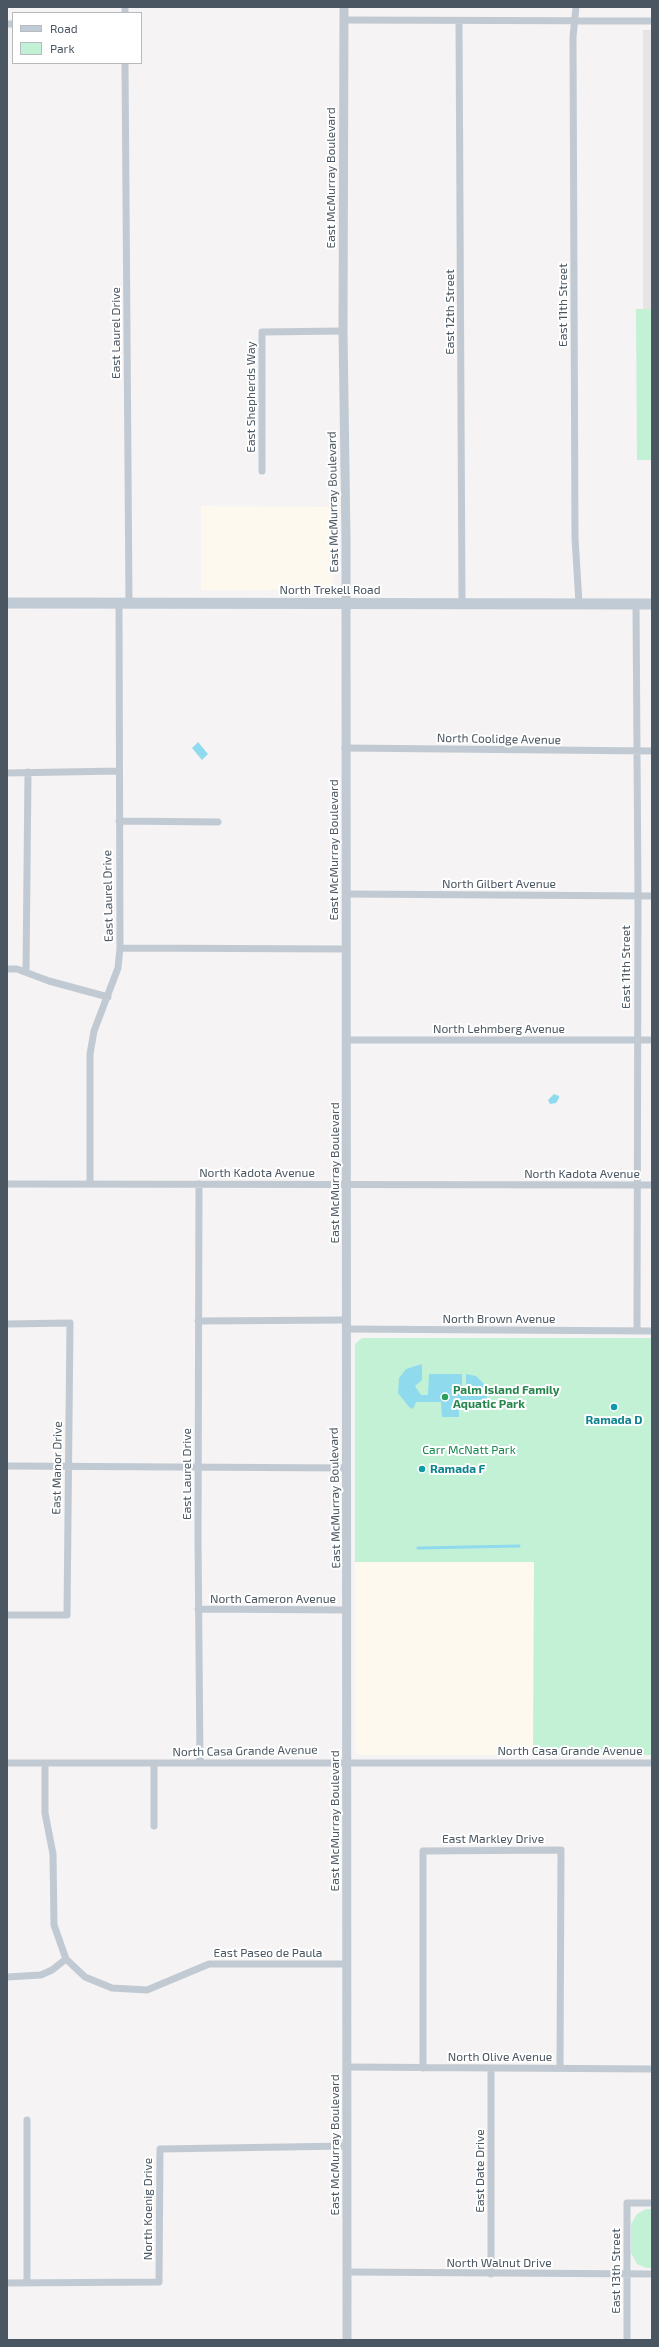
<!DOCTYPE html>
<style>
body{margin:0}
#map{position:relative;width:659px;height:2347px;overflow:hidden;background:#f5f3f3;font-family:"Exo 2",sans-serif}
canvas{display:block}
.frame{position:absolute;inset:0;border:8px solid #4a5661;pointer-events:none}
.legend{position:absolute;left:12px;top:12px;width:130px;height:52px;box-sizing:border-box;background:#fff;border:1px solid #b7bbc0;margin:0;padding:5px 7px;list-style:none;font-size:12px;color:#4a5661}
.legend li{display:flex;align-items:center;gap:8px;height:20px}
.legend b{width:20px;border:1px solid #b7bbc0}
</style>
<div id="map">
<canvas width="659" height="2347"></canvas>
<div class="frame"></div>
<ul class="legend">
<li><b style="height:5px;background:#c1cbd6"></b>Road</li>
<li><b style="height:11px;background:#c3f1d5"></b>Park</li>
</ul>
</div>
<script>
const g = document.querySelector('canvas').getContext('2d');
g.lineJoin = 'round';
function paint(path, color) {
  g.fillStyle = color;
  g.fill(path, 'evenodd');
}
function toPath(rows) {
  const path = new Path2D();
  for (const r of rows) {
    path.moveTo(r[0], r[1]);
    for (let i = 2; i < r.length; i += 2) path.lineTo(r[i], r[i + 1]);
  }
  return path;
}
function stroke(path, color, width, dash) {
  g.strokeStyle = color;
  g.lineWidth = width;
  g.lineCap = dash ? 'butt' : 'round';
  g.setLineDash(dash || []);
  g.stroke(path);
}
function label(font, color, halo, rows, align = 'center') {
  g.font = font + ' "Exo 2",sans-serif';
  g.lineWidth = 4;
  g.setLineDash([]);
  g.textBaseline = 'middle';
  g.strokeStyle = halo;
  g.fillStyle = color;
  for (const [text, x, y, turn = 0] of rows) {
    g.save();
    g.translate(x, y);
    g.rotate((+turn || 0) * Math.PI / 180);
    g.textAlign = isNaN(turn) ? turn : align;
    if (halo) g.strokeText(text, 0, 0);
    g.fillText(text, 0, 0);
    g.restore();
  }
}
const commercial = toPath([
 [201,506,333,507,333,584,327,590,201,590],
 [355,1562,534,1562,533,1755,361,1755,355,1751]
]);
const education = toPath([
 [643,30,652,30,652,309,643,309]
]);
const green = toPath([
 [636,309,652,309,652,460,637,460],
 [362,1338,652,1338,652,1755,533,1755,534,1562,355,1562,355,1344],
 [646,2209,652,2209,652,2268,646,2268,637,2264,631,2253,631,2224,637,2214]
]);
const water = toPath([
 [198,742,208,754,202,760,192,748],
 [554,1094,559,1096,559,1098,556,1103,550,1104,548,1100],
 [422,1364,422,1380,415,1386,421,1395,428,1395,429,1374,462,1374,462,1395,466,1395,466,1374,476,1376,484,1384,488,1402,459,1401,459,1417,442,1417,441,1402,416,1402,413,1409,409,1407,398,1393,399,1378,406,1369]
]);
const stream = toPath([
 [418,1548,519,1546]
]);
const minor = toPath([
 [125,7,125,13],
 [576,7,573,37,575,538,579,603],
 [344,20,652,21],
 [459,21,462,603],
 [7,24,13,24],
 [125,63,129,603],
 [262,471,262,332,343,331],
 [636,603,638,896,637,1331],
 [345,748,652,751],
 [7,773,119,771],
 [119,821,218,822],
 [346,894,652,896],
 [120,948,346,949],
 [7,969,17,969,49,981,108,997],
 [26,972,28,772],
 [346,1040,652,1040],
 [7,1184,652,1185],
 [90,1184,90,1054,94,1031,118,968,120,948,119,603],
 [199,1184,198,1539,200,1763],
 [198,1321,346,1320],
 [7,1324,70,1323,67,1615,7,1615],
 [346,1329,652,1331],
 [7,1466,346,1468],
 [198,1609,347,1610],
 [7,1763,652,1763],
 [45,1763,45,1813,53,1854,54,1925,66,1959,85,1977,112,1988,147,1990,209,1964,347,1964],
 [154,1763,154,1826],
 [7,1977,41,1975,52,1970,66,1959],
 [347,2067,652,2069],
 [423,2068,423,1851,561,1850,560,2068],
 [27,2120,27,2282],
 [347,2272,652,2274],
 [491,2274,491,2068],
 [7,2283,159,2282,160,2149,347,2146],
 [627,2340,627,2203,652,2203]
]);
const tertiary = toPath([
 [344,7,343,331,346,539,347,2340]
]);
const secondary = toPath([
 [7,603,652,604]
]);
const markers = [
 [445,1397,4,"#2e9e5b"],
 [614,1407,4,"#0f9aa8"],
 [422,1469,4,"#0f9aa8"]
];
const streetNames = [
 ["East McMurray Boulevard",331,178,-90],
 ["East 11th Street",563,305,-90],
 ["East 12th Street",450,312,-90],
 ["East Laurel Drive",116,333,-90],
 ["East Shepherds Way",251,397,-90],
 ["East McMurray Boulevard",333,502,-91],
 ["North Trekell Road",330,590],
 ["North Coolidge Avenue",499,739,1],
 ["East McMurray Boulevard",334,850,-90],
 ["North Gilbert Avenue",499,884],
 ["East Laurel Drive",108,896,-91],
 ["East 11th Street",626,967,-90],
 ["North Lehmberg Avenue",499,1029],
 ["North Kadota Avenue",257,1173],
 ["East McMurray Boulevard",335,1173,-90],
 ["North Kadota Avenue",582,1174],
 ["North Brown Avenue",499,1319],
 ["East Manor Drive",57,1468,-89],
 ["East Laurel Drive",187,1474,-90],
 ["East McMurray Boulevard",335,1498,-91],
 ["North Cameron Avenue",273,1599],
 ["North Casa Grande Avenue",245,1751,-1],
 ["North Casa Grande Avenue",570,1751],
 ["East McMurray Boulevard",335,1821,-90],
 ["East Markley Drive",493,1839],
 ["East Paseo de Paula",268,1953],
 ["North Olive Avenue",500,2057],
 ["East McMurray Boulevard",335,2145,-90],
 ["East Date Drive",480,2171,-90],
 ["North Koenig Drive",148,2209,-90],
 ["North Walnut Drive",499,2263],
 ["East 13th Street",616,2271,-90]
];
const leisureNames = [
 ["Palm Island Family",453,1390],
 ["Aquatic Park",453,1404]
];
const cultureNames = [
 ["Ramada D",614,1420],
 ["Ramada F",430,1469,"left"]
];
const parkNames = [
 ["Carr McNatt Park",469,1450]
];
paint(commercial, '#fdf9ef');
paint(education, '#e6e4e5');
paint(green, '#c3f1d5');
paint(water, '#90daee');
stroke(stream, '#90daee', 3);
stroke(minor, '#c1cad2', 7);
stroke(tertiary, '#c1cad2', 9);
stroke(secondary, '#c1cbd6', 11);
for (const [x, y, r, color] of markers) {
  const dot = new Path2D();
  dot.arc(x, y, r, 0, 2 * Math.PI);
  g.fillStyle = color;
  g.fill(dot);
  stroke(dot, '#fff', 1.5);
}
label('12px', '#4a5661', '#fff', streetNames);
label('bold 12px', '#27864d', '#fff', leisureNames, 'left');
label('bold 12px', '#0d838f', '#fff', cultureNames);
label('12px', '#17864f', '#fff', parkNames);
</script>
